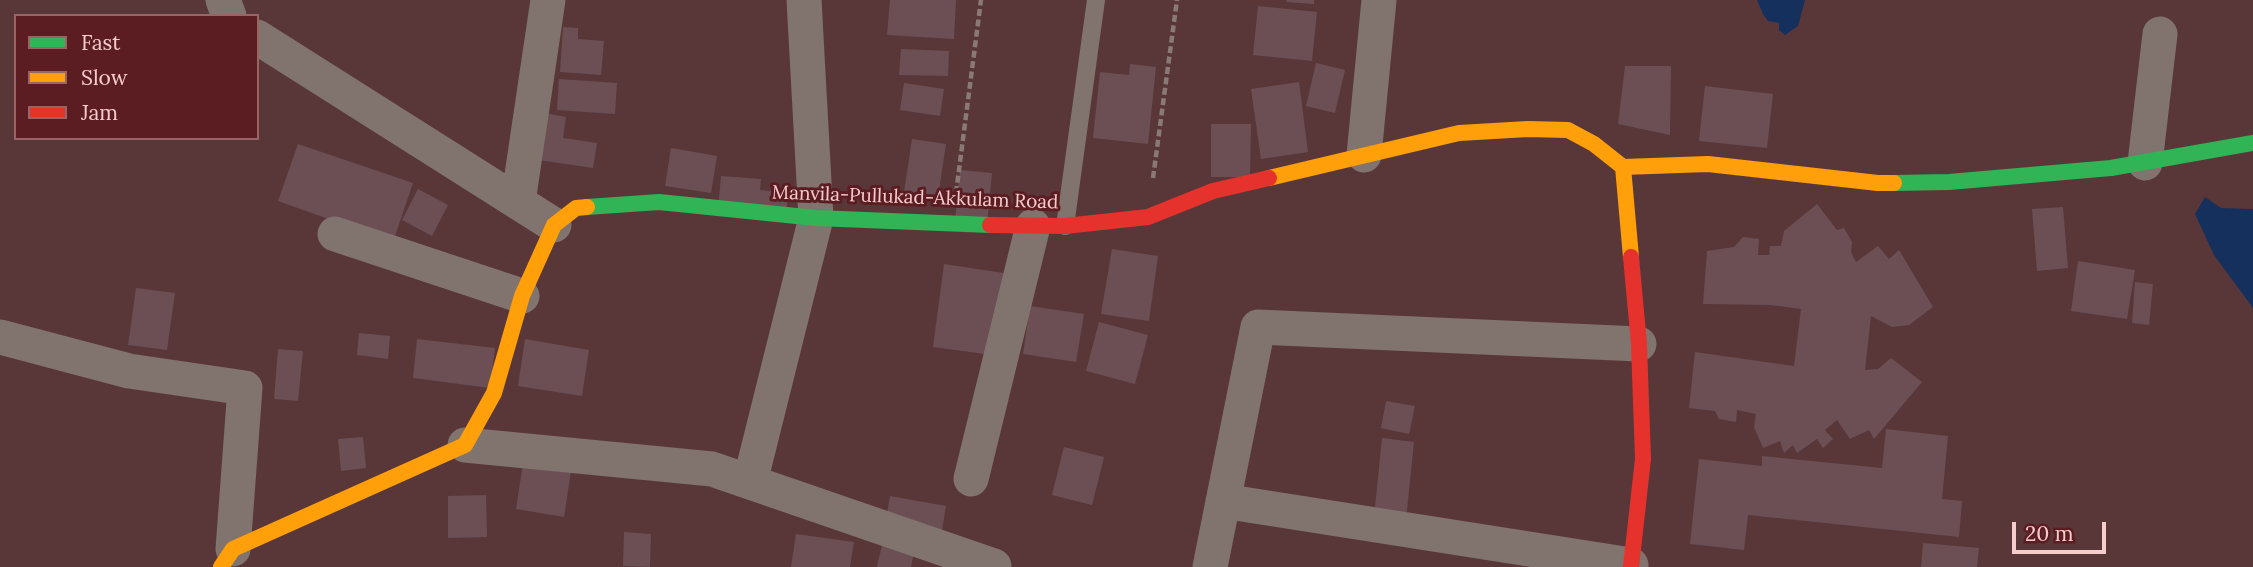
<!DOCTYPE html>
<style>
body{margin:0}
#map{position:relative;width:2253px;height:567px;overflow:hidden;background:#593739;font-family:Lora,serif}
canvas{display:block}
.legend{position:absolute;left:14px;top:14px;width:245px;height:126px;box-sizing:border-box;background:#5c1d22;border:2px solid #9a6366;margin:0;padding:9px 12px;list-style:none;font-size:21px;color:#f6cdcc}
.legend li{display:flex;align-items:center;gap:14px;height:35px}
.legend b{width:35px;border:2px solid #9a6366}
.scale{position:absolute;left:2012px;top:522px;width:94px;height:32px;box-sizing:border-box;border:4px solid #f6cdcc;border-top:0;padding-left:9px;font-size:21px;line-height:24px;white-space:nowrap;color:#f6cdcc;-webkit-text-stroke:5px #5c1d22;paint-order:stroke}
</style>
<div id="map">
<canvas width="2253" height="567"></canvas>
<ul class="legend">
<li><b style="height:9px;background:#30b455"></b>Fast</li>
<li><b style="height:9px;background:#ff9f0a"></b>Slow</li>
<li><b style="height:9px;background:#e5322d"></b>Jam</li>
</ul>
<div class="scale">20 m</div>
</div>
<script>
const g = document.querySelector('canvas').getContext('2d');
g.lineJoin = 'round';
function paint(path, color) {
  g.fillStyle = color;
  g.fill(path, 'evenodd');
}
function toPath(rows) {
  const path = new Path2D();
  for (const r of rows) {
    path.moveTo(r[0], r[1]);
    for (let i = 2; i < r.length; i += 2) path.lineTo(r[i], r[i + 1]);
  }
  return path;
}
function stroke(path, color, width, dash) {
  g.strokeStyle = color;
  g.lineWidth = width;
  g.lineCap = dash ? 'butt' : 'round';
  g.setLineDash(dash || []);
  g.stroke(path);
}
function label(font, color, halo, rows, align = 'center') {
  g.font = font + ' Lora,serif';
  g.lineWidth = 6;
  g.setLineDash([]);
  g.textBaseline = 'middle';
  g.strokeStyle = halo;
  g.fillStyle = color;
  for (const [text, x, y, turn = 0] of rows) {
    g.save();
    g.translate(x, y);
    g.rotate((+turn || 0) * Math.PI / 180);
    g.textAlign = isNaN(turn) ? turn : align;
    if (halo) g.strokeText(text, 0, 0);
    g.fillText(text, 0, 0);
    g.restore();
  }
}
const water = toPath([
 [1757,0,1805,0,1798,26,1785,35,1779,30,1779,23,1768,21,1763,14],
 [2205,197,2221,208,2253,209,2253,308,2214,255,2195,214]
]);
const building = toPath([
 [890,0,956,0,954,39,887,35],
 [1287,0,1314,0,1314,4,1286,2],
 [1258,6,1317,12,1312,61,1253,55],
 [563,27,578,28,578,39,604,41,601,75,560,72],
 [901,49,949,51,948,76,899,75],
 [1316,63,1345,70,1335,113,1306,106],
 [1130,64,1156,67,1148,144,1093,138,1100,72,1129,75],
 [1625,66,1671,66,1670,135,1618,124],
 [559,79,617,83,615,114,557,110],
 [1299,82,1308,152,1261,159,1251,89],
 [904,83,944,89,940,116,900,110],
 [1705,86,1773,94,1767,148,1699,141],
 [545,113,566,117,563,138,597,143,593,168,538,160],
 [1211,124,1251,124,1250,177,1211,177],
 [912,139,946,144,938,197,904,192],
 [298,144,413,183,393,242,278,201],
 [671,148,717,156,711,193,665,186],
 [960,170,992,173,987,223,955,220],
 [721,176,761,179,760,190,788,193,786,214,718,208],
 [418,189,448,205,432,236,402,220],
 [1817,204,1837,230,1844,228,1852,242,1851,252,1856,262,1878,246,1889,259,1899,250,1933,307,1909,325,1892,327,1871,316,1865,370,1878,369,1891,358,1922,382,1874,439,1869,430,1850,439,1837,420,1825,430,1833,439,1823,448,1817,439,1797,453,1793,445,1784,453,1780,441,1763,448,1754,427,1756,414,1737,410,1736,422,1719,419,1715,411,1689,408,1695,352,1794,366,1801,309,1771,305,1703,304,1707,251,1734,247,1743,237,1759,239,1758,255,1769,255,1770,246,1781,246,1784,231],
 [2063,207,2068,268,2037,271,2032,209],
 [1112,249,1158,256,1149,321,1101,314],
 [2078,261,2135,270,2127,319,2071,311],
 [944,264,1004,273,992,355,933,347],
 [2135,282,2153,284,2149,325,2132,323],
 [136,288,175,293,167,350,128,345],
 [1030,306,1084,314,1076,362,1023,354],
 [1099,322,1148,335,1135,384,1086,371],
 [359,333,390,336,388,359,357,355],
 [417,339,495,348,490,388,413,378],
 [525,339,589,350,582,396,518,386],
 [278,349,303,351,298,401,274,399],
 [1386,401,1415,406,1409,434,1381,428],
 [1886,429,1948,436,1942,499,1962,501,1959,537,1748,515,1744,550,1690,544,1699,459,1762,466,1762,456,1882,468],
 [363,437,366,468,341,471,338,439],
 [1382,438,1414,442,1406,520,1374,517],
 [1064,447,1104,457,1092,505,1052,495],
 [525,450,573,458,564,517,516,509],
 [486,495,487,537,448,538,448,496],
 [890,496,946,506,942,530,886,520],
 [624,532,651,534,650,567,623,566],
 [796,534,854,542,850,567,791,567],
 [1923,543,1979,548,1977,567,1921,567],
 [882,545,914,552,911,567,877,567]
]);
const path = toPath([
 [1153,178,1177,0],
 [956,193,981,0]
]);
const lane = toPath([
 [1065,226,1096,0]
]);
const street = toPath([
 [223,0,229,16],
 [257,37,554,225],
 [1364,155,1379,0],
 [2145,163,2160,34],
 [518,202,548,0],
 [335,234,522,296],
 [0,337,129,371,245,388,233,549],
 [465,445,712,469,994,566],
 [971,479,1033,226],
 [750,482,816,218,804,0],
 [1223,501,1631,565],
 [1210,567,1258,327,1639,344]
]);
const fast = toPath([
 [1894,183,1949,182,2111,168,2253,143],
 [587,207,659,202,816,218,990,225]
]);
const slow = toPath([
 [1623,167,1708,164,1878,183,1894,183],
 [1269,178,1459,133,1528,129,1568,130,1594,144,1623,167,1631,257],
 [221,567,233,549,465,445,494,393,522,296,554,225,576,208,587,207]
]);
const jam = toPath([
 [990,225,1065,226,1148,217,1213,191,1269,178],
 [1631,567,1643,459,1639,344,1631,257]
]);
const streetNames = [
 ["Manvila-Pullukad-Akkulam Road",915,198,2]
];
paint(water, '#15305c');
paint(building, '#6b4f54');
stroke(path, '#897a75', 4.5, [7, 3.5]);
stroke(lane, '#81736d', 18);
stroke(street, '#81736d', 35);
stroke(fast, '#30b455', 16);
stroke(slow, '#ff9f0a', 16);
stroke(jam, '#e5322d', 16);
label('19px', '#f6cdcc', '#5c1d22', streetNames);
</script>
